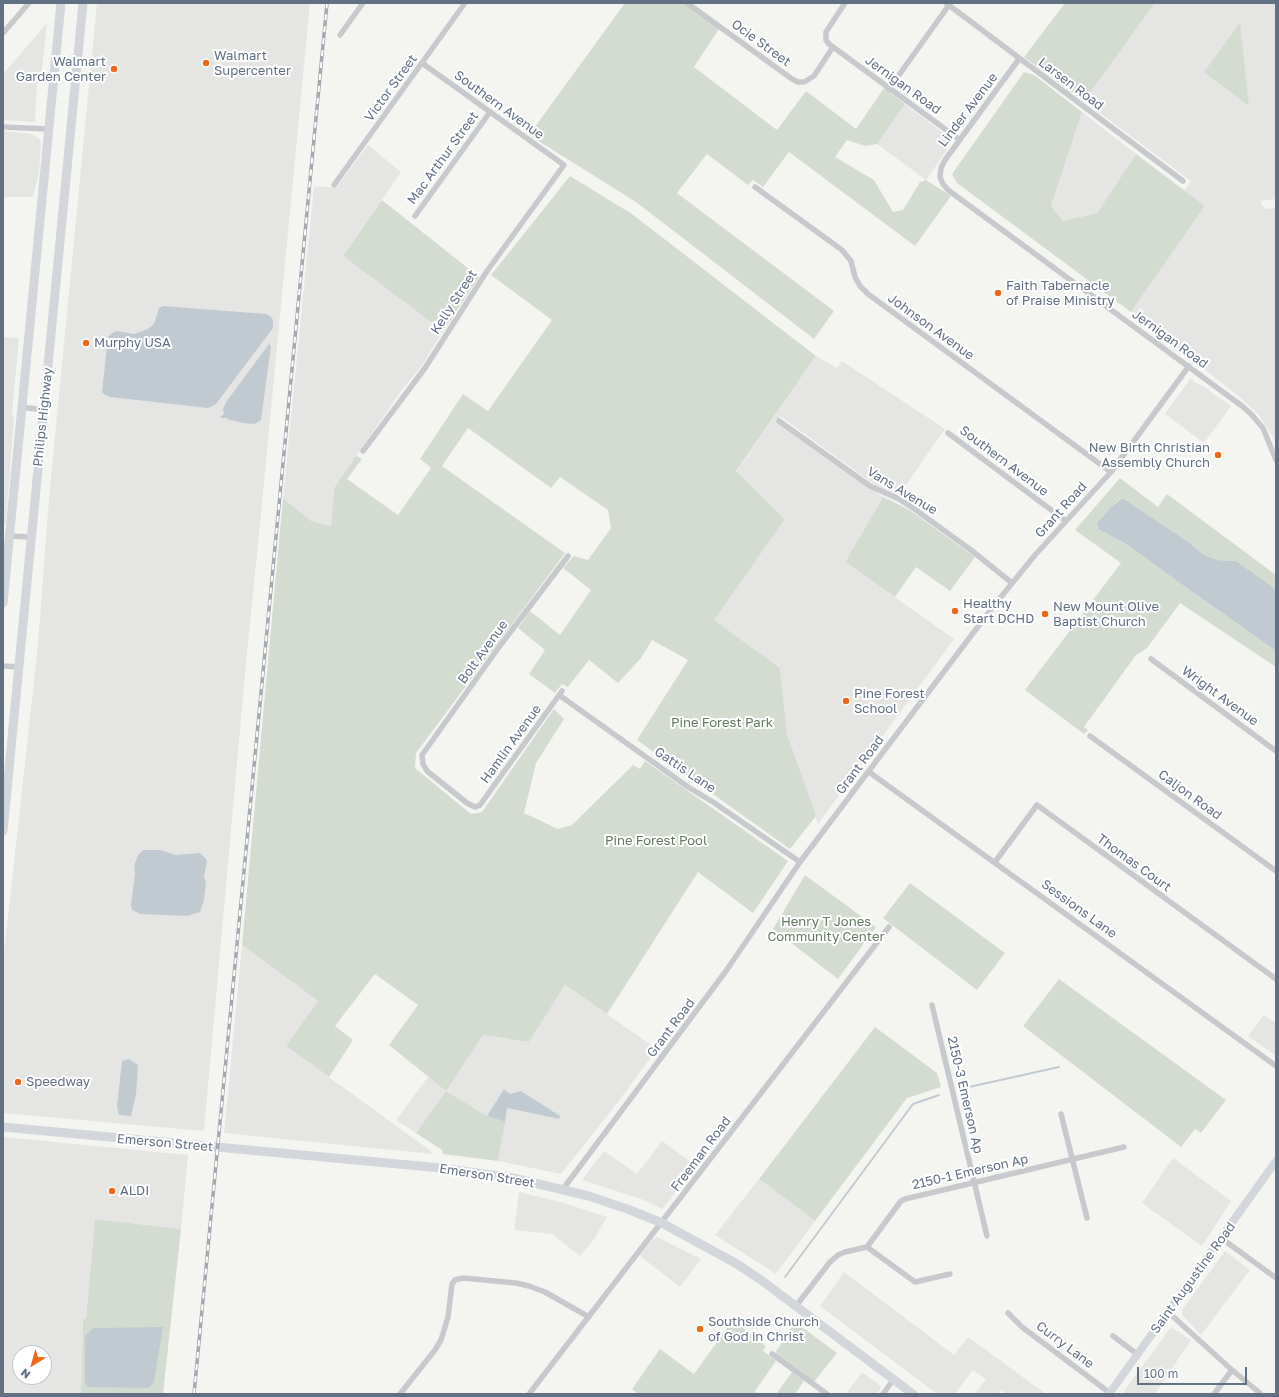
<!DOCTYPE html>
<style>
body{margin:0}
#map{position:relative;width:1279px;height:1397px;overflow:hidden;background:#f4f5f1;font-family:"Golos Text",sans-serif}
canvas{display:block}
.frame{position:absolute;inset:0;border:4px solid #627084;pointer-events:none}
.north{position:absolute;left:12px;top:1345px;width:40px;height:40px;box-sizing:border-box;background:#fff;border:1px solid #c0c6ce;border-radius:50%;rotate:217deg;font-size:11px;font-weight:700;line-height:16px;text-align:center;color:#627084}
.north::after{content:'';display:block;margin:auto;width:14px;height:18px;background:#ed6819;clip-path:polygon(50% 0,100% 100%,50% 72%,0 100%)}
.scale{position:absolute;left:1137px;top:1367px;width:110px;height:18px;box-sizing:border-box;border:2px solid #627084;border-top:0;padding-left:5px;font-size:12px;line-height:14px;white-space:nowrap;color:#627084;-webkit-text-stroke:3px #fff;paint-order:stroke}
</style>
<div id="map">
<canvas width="1279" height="1397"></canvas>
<div class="frame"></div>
<div class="north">N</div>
<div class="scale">100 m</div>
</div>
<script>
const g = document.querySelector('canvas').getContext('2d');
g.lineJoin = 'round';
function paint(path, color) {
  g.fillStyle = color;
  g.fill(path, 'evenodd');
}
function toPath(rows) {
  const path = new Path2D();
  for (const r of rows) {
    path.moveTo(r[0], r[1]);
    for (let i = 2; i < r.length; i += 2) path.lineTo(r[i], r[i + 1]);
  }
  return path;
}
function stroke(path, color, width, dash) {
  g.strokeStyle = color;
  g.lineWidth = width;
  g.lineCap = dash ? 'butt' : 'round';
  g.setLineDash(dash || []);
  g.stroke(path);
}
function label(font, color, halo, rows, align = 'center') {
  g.font = font + ' "Golos Text",sans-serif';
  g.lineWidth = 4;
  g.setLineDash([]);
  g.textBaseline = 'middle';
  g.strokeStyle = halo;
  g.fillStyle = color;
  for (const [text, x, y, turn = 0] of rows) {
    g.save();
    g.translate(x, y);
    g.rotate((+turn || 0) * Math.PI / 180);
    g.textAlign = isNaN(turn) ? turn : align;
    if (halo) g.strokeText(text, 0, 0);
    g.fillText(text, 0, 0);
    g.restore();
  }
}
const built = toPath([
 [97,3,310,3,260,524,246,663,204,1131,3,1113,3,963,38,644,49,498],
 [1155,3,1276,3,1276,199,1260,201,1265,209,1276,208,1276,445,1273,437,1258,414,1241,398,1131,312,1205,206,1184,191,1191,181,1084,101],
 [47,23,41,79,37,84,35,122,3,120,3,74],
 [905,104,950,138,951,142,949,147,926,180,877,144],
 [1082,112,1136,154,1097,213,1063,221,1051,206],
 [3,131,32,134,40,139,41,145,39,173,33,197,3,197],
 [368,145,401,172,343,256,443,331,423,364,401,391,334,488,331,526,311,521,283,498,314,186,336,188],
 [3,337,19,338,12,414,14,418,6,522,3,528],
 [816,356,837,368,842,361,945,429,899,495,878,487,780,416,776,422,883,497,845,562,954,639,818,824,787,734,780,668,713,620,785,519,736,472],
 [1191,378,1196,383,1203,386,1231,406,1204,443,1165,414],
 [242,945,318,1001,286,1046,431,1151,432,1154,224,1133],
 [565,985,657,1049,618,1102,561,1174,498,1161,506,1108,559,1119,510,1094,504,1089,487,1116,446,1091,416,1133,396,1120,428,1077,446,1090,483,1035,529,1042],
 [1264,1015,1276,1023,1276,1056,1248,1036],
 [3,1137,188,1155,181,1229,95,1219,86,1319,83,1319,81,1394,3,1394],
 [20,1353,44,1353,44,1377,20,1377],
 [662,1141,695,1165,675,1192,671,1199,662,1209,641,1199,582,1180,604,1151,637,1174],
 [1173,1158,1231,1201,1202,1246,1142,1203],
 [759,1179,815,1221,776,1274,715,1235],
 [519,1192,564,1203,607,1217,594,1239,580,1256,552,1234,514,1230],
 [657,1237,701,1259,680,1287,640,1256,650,1242],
 [1225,1251,1250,1270,1201,1335,1183,1316,1182,1310],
 [844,1272,954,1355,968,1337,1046,1394,1006,1394,1001,1390,998,1394,975,1394,986,1379,973,1370,955,1394,937,1394,820,1306],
 [1171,1327,1191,1340,1155,1394,1122,1394],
 [862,1372,881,1386,881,1388,877,1394,846,1394]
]);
const green = toPath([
 [625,3,683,3,719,29,694,67,777,130,806,91,856,129,884,88,905,104,877,144,865,146,847,140,835,157,874,180,893,212,903,210,920,182,926,180,951,196,915,246,789,152,763,187,753,180,748,185,707,154,677,193,834,311,814,339,636,202,529,135],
 [1065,3,1155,3,1084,101,1024,57],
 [1240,23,1249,106,1204,72],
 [1024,72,1034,75,1082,112,1051,206,1063,221,1097,213,1136,154,1205,206,1131,312,957,183,952,174],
 [570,176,632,214,816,356,736,471,785,519,714,620,780,668,787,734,816,816,790,849,637,740,688,660,652,640,641,658,618,683,589,660,568,687,562,684,555,693,529,674,545,650,518,628,530,611,560,635,591,590,563,568,574,556,588,560,611,528,608,510,560,477,551,488,468,428,442,466,565,553,416,753,415,768,471,814,482,812,554,709,564,719,536,763,524,813,558,829,572,825,633,765,640,769,645,761,788,861,753,913,698,872,607,1014,565,985,529,1042,483,1035,446,1091,487,1116,505,1122,498,1161,443,1154,442,1150,416,1133,446,1091,389,1045,418,1005,375,974,335,1026,353,1040,329,1077,286,1046,318,1001,242,945,283,498,311,521,331,526,334,488,356,456,362,459,347,479,398,515,431,468,420,459,463,394,488,411,552,320,491,275],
 [382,200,479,277,443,331,343,256],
 [1120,478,1158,507,1167,494,1276,575,1276,589,1236,561,1217,560,1203,554,1187,541,1121,498,1110,508,1097,523,1098,529,1128,545,1174,579,1276,651,1276,667,1180,603,1147,648,1136,655,1084,727,1088,730,1084,734,1025,690,1121,563,1075,530],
 [883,497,908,509,975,557,950,591,916,567,895,597,845,562],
 [805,875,876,927,838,979,773,929],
 [910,883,1005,953,977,990,883,918],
 [1059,979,1226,1100,1201,1133,1195,1129,1181,1147,1023,1026],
 [875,1027,937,1073,941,1087,907,1098,815,1221,759,1179],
 [95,1219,181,1229,163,1394,81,1394,83,1319,86,1319],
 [733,1320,766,1346,763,1351,776,1361,755,1391,759,1394,638,1394,632,1389,660,1349,694,1374],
 [795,1322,837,1353,814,1382,775,1353],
 [792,1372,804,1381,795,1394,776,1394]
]);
const water = toPath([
 [163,306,266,314,270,316,273,320,273,328,216,404,208,408,110,397,105,395,102,392,108,337,112,333,117,331,134,334,148,329,154,324,159,308],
 [269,344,271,346,261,420,255,424,243,423,230,420,226,418,221,418,220,417,224,414,223,409,226,402],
 [1122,498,1187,541,1203,554,1217,560,1236,561,1276,589,1276,651,1174,579,1128,545,1098,529,1097,523,1110,508],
 [143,850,161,850,175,855,200,853,207,860,204,877,206,883,204,900,200,912,187,916,140,914,132,910,131,905,135,873,134,866,138,855],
 [129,1059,138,1065,136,1095,131,1116,119,1115,117,1106,122,1061],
 [504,1089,510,1094,521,1091,560,1116,559,1119,507,1108,505,1122,487,1116],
 [163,1327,154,1382,149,1388,88,1387,85,1383,85,1336,93,1328]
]);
const stream = toPath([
 [960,1089,1059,1067],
 [785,1277,913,1104,939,1095]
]);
const street = toPath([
 [687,3,792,79,798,82,804,82,814,76,833,47],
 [845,3,826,32,826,40,829,44,960,140],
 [946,3,1183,181],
 [3,33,29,3],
 [340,35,363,3],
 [1019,59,945,160,941,168,940,177,943,184,948,190,1242,406,1251,414,1263,428,1276,460],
 [889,89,949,5],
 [3,127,49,129],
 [334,185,465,3],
 [755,187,842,250,851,261,855,277,860,286,868,294,1111,472],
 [415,216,490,112],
 [22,407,43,410],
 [779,421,870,486,899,499,913,508,971,550,1012,583],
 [948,433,1066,521],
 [363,451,425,368,487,271,564,165,422,63],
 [10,536,31,537],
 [1151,659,1276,751],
 [3,666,19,667],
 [562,691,480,805,475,807,467,803,427,771,423,764,422,755,499,647,568,556],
 [559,695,688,787,713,802,800,862],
 [1090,736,1276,871],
 [869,772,1276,1066],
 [995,862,1037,805,1276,979],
 [932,1005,987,1236],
 [1061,1114,1087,1218],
 [563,1189,726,971,800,862,992,608,1035,555,1111,472,1189,366],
 [1221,1238,1276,1278],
 [867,1247,915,1282,950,1274],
 [796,1306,830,1262,838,1255,845,1252,867,1247,895,1209,901,1201,905,1199,1124,1147],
 [1168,1312,1232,1370,1261,1394],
 [1008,1313,1022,1327,1110,1393],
 [1113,1336,1137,1354],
 [772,1354,827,1394],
 [400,1394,435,1350,441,1340,448,1317,452,1284,455,1280,463,1278,516,1283,529,1286,545,1292,589,1317],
 [529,1394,889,927],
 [883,1394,893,1380],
 [1214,1394,1232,1370]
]);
const secondary = toPath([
 [1109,1394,1276,1161]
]);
const primary = toPath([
 [3,603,61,3],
 [3,831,83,3],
 [3,1127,441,1168,513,1178,589,1196,630,1210,662,1223,737,1264,761,1280,913,1394]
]);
const rail = toPath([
 [194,1394,327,3]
]);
const markers = [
 [206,63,4,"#ed6819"],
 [114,69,4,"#ed6819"],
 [998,293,4,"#ed6819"],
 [86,343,4,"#ed6819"],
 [1218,455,4,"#ed6819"],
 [955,611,4,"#ed6819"],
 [1045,614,4,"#ed6819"],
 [846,701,4,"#ed6819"],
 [18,1082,4,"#ed6819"],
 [112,1191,4,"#ed6819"],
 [700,1329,4,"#ed6819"]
];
const streetNames = [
 ["Ocie Street",761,43,36],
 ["Larsen Road",1071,84,37],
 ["Jernigan Road",903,85,36],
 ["Victor Street",391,88,-54],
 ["Southern Avenue",499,105,36],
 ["Linder Avenue",968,110,-53],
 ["Mac Arthur Street",443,158,-54],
 ["Kelly Street",454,302,-57],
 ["Johnson Avenue",931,327,36],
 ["Jernigan Road",1170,339,36],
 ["Philips Highway",43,417,-84],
 ["Southern Avenue",1004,461,37],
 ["Vans Avenue",902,491,31],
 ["Grant Road",1061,510,-48],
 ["Bolt Avenue",483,652,-54],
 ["Wright Avenue",1220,696,36],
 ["Hamlin Avenue",511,744,-54],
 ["Grant Road",860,765,-53],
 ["Gattis Lane",685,770,34],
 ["Caljon Road",1190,795,36],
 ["Thomas Court",1134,863,36],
 ["Sessions Lane",1079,909,36],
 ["Grant Road",671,1028,-53],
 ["2150-3 Emerson Ap",965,1095,77],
 ["Emerson Street",165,1143,5],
 ["Freeman Road",701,1154,-53],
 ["2150-1 Emerson Ap",970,1172,-13],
 ["Emerson Street",487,1176,9],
 ["Saint Augustine Road",1193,1278,-54],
 ["Curry Lane",1065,1345,37]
];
const poiNames = [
 ["Walmart",214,56],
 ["Supercenter",214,71],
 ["Walmart",106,62,"right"],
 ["Garden Center",106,77,"right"],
 ["Faith Tabernacle",1006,286],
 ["of Praise Ministry",1006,301],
 ["Murphy USA",94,343],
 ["New Birth Christian",1210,448,"right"],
 ["Assembly Church",1210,463,"right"],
 ["Healthy",963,604],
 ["Start DCHD",963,619],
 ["New Mount Olive",1053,607],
 ["Baptist Church",1053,622],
 ["Pine Forest",854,694],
 ["School",854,709],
 ["Speedway",26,1082],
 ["ALDI",120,1191],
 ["Southside Church",708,1322],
 ["of God in Christ",708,1337]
];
const parkNames = [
 ["Pine Forest Park",722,723],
 ["Pine Forest Pool",656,841],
 ["Henry T Jones",826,922],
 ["Community Center",826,937]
];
paint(built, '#e5e6e4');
paint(green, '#d4dcd1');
paint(water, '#c2cad1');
stroke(stream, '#c2cad1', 2);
stroke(street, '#c7c9cd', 5.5);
stroke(secondary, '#d3d7dc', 8);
stroke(primary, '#d3d7dc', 9);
stroke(rail, '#a4a9b0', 3.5);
stroke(rail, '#fff', 2, [6]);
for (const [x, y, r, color] of markers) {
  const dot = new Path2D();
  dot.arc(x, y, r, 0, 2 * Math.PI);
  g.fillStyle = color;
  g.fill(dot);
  stroke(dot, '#fff', 1.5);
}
label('13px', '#627084', '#fff', streetNames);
label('13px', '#627084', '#fff', poiNames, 'left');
label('13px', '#637a61', '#fff', parkNames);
</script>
